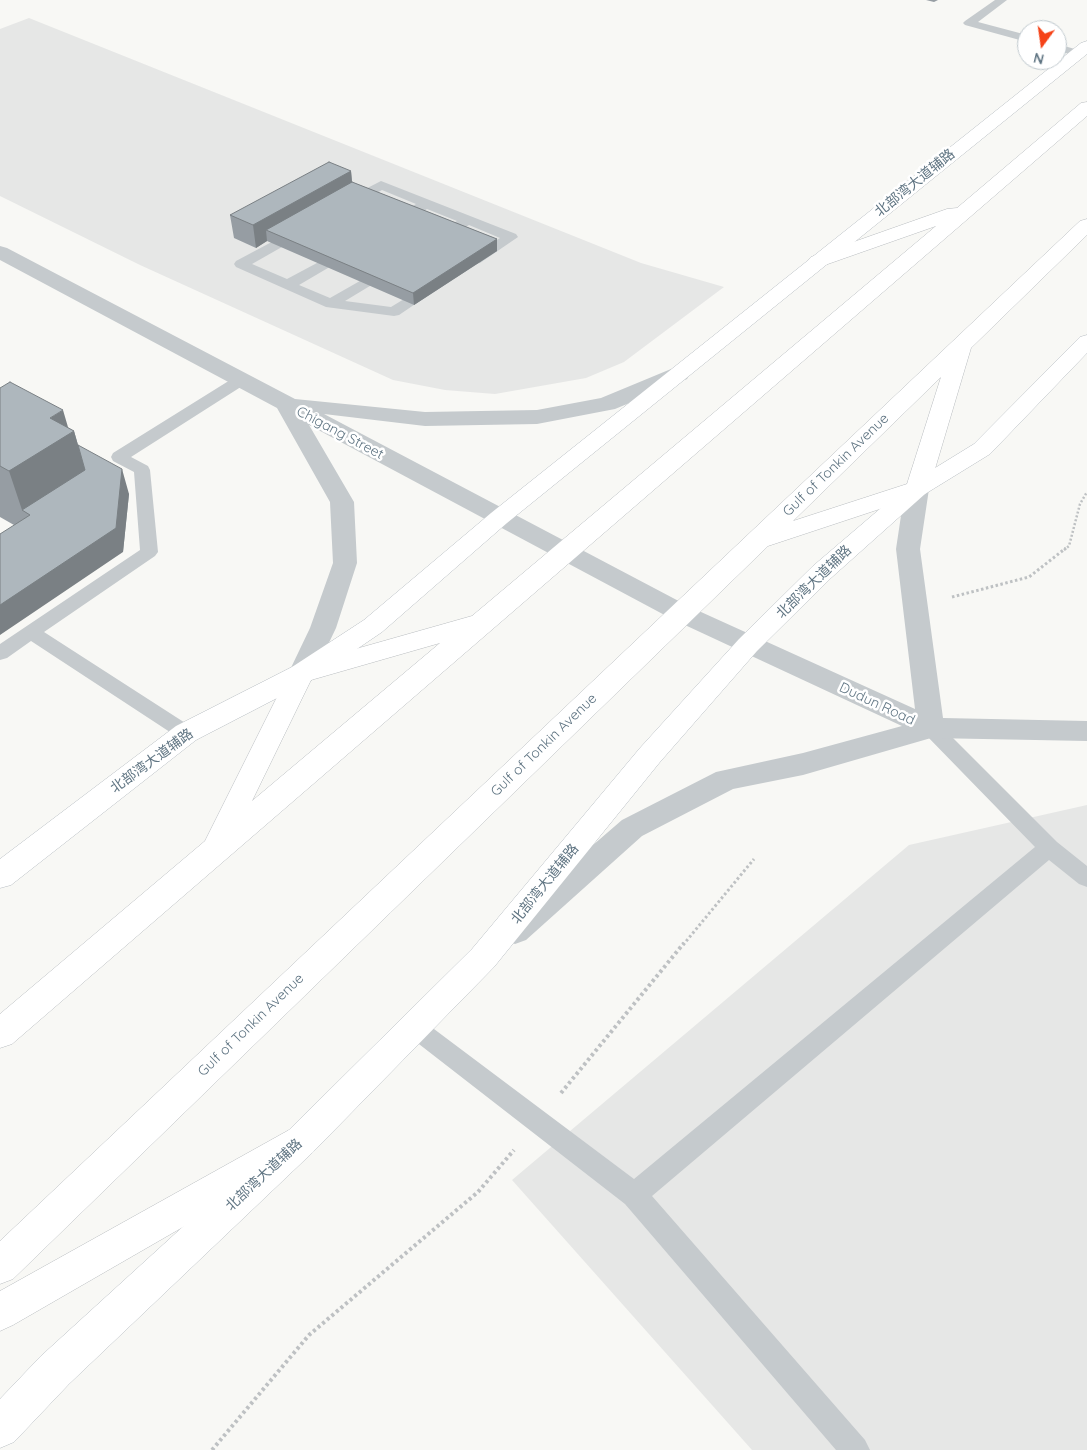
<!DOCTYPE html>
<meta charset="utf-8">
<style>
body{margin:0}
#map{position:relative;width:1087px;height:1450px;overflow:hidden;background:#f8f8f5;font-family:Quicksand,sans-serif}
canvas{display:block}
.north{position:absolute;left:1017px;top:20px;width:50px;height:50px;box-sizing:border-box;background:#fff;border:1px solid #bfc8cd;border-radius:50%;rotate:194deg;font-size:14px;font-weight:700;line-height:20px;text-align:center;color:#607583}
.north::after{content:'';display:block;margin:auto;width:18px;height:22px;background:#f54318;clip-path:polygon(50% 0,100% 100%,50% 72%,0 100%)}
</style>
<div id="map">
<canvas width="1087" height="1450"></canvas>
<div class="north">N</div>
</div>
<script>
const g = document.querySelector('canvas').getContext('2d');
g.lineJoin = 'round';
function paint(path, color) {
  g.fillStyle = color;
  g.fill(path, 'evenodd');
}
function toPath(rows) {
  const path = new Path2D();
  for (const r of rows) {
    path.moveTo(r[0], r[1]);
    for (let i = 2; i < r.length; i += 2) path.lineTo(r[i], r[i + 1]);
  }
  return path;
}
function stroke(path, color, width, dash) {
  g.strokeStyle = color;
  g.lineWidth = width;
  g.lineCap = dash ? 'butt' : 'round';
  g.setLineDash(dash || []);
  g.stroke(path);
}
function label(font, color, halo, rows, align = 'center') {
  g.font = font + ' Quicksand,"Noto Sans SC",sans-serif';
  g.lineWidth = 5;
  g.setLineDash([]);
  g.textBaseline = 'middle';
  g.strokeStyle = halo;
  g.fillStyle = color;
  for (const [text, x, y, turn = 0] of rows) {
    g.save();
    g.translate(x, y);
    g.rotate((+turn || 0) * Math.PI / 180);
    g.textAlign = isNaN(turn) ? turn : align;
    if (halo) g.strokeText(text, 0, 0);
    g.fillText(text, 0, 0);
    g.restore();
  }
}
const built = toPath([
 [29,18,641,263,724,287,624,362,586,378,495,394,445,390,393,380,140,265,0,196,0,29],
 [1087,805,1087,1450,752,1450,512,1180,909,845]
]);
const pathFar2 = toPath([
 [1064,550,1069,546,1080,504,1087,492]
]);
const pathFar1 = toPath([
 [952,597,1029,577,1066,548],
 [683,945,754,859]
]);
const path = toPath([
 [561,1093,684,943],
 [212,1450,309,1335,478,1192,514,1150]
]);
const service = toPath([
 [995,0,1007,0,978,22,1027,35,1027,42,965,25,963,23,965,21,995,0],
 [1057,44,1082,51,1084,53,1078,56,1057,51,1057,44],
 [381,181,516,234,518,237,480,263,475,264,470,263,468,260,470,257,500,238,469,225,444,241,434,241,432,238,434,235,457,221,427,209,400,225,390,225,388,222,390,219,416,204,382,190,354,206,344,206,342,203,344,200,381,181],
 [298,228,303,229,305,232,303,235,252,264,287,279,345,248,350,249,352,252,350,255,299,285,330,298,388,265,393,266,395,269,393,272,345,301,391,307,427,285,437,285,439,288,399,315,394,316,326,307,236,267,234,264,236,261,298,228],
 [241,375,247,377,249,380,247,383,131,457,148,466,150,470,158,552,155,556,44,632,193,728,196,733,193,738,186,740,179,738,31,641,7,658,0,660,0,644,140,550,134,472,113,461,111,457,113,453,235,377,241,375],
 [931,721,938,723,1057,842,1087,866,1087,887,1079,884,1049,860,652,1196,865,1440,870,1450,836,1450,625,1204,406,1034,402,1027,406,1020,414,1017,422,1020,634,1179,1035,847,924,733,921,728,924,723,931,721]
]);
const minor = toPath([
 [917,482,925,484,929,489,920,549,943,718,1087,721,1087,741,931,738,803,775,733,789,642,836,526,940,515,944,504,940,499,931,504,922,622,820,716,772,803,753,902,726,672,619,668,613,672,607,681,604,690,607,915,709,896,549,905,489,909,484,917,482]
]);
const tertiary = toPath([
 [0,246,7,248,295,399,425,412,537,410,601,398,671,369,679,368,687,369,690,374,687,379,615,409,537,424,425,426,324,414,690,607,694,613,690,619,681,622,672,619,309,425,354,502,357,563,336,628,314,674,310,681,301,683,292,681,288,674,310,628,333,563,330,502,277,408,0,260,0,246]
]);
const secondary = toPath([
 [1087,41,1087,54,507,523,382,632,310,681,196,740,11,885,0,888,0,859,176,726,292,667,364,620,491,513,1081,43,1087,41],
 [1087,335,1087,353,990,454,925,494,831,578,757,651,660,762,494,967,313,1152,69,1384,14,1442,0,1448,0,1399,41,1356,289,1130,472,949,640,748,739,639,813,566,909,484,974,444,1080,337,1087,335]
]);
const trunk = toPath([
 [1087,102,1087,116,12,1044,0,1048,0,1014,205,841,292,667,472,616,936,226,825,265,818,267,811,265,808,261,811,257,947,209,957,208,1081,103,1087,102],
 [440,643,252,801,311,680,440,643],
 [1087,219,1087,235,971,348,929,489,925,494,768,546,13,1279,0,1284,0,1241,1080,221,1087,219],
 [941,377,907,484,793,521,941,377],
 [301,1125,313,1130,318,1141,313,1152,13,1325,0,1331,0,1291,289,1130,301,1125]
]);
const wall = toPath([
 [926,0,938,0,934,2],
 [351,171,352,182,497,239,497,251,414,305,267,241,256,248,234,238,230,215],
 [0,388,74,431,78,445,129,494,123,552,14,525,0,517]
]);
const shadedWall = toPath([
 [351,171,353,193,266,230,267,241,256,248,253,225],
 [497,239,497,251,414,305,413,293],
 [63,410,70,434,74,431,92,494,30,515,22,510,9,471,50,418],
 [122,469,129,494,123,552,0,635,0,605]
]);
const building = toPath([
 [329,162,351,171,253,225,230,215,329,162],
 [352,182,497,239,413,293,266,230,352,182],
 [10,382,63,410,50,418,74,431,9,471,0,466,0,388,10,382],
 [78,445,122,469,116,528,0,605,0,534,30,515,22,510,85,470,78,445]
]);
const streetNames = [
 ["北部湾大道辅路",915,183,-39],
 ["Chigang Street",340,433,28],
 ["Gulf of Tonkin Avenue",836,465,-44],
 ["北部湾大道辅路",814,582,-44],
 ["Dudun Road",877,704,25],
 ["Gulf of Tonkin Avenue",544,745,-44],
 ["北部湾大道辅路",152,761,-36],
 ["北部湾大道辅路",545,884,-51],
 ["Gulf of Tonkin Avenue",251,1025,-44],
 ["北部湾大道辅路",264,1175,-43]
];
paint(built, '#e6e7e6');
stroke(secondary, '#b7bdc2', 1);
stroke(trunk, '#b9bdc0', 1);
stroke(pathFar2, '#bec1c3', 2.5, [2, 2]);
stroke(pathFar1, '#bec1c3', 3, [2.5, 2.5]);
stroke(path, '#bec1c3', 4, [3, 3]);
paint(service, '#c5cacd');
paint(minor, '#c5cacd');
paint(tertiary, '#c5cacd');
paint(secondary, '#fff');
paint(trunk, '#fff');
paint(wall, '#969da3');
paint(shadedWall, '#7a8084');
paint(building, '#aeb7bd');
stroke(building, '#7a8084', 1);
label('14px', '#607583', '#fff', streetNames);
</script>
